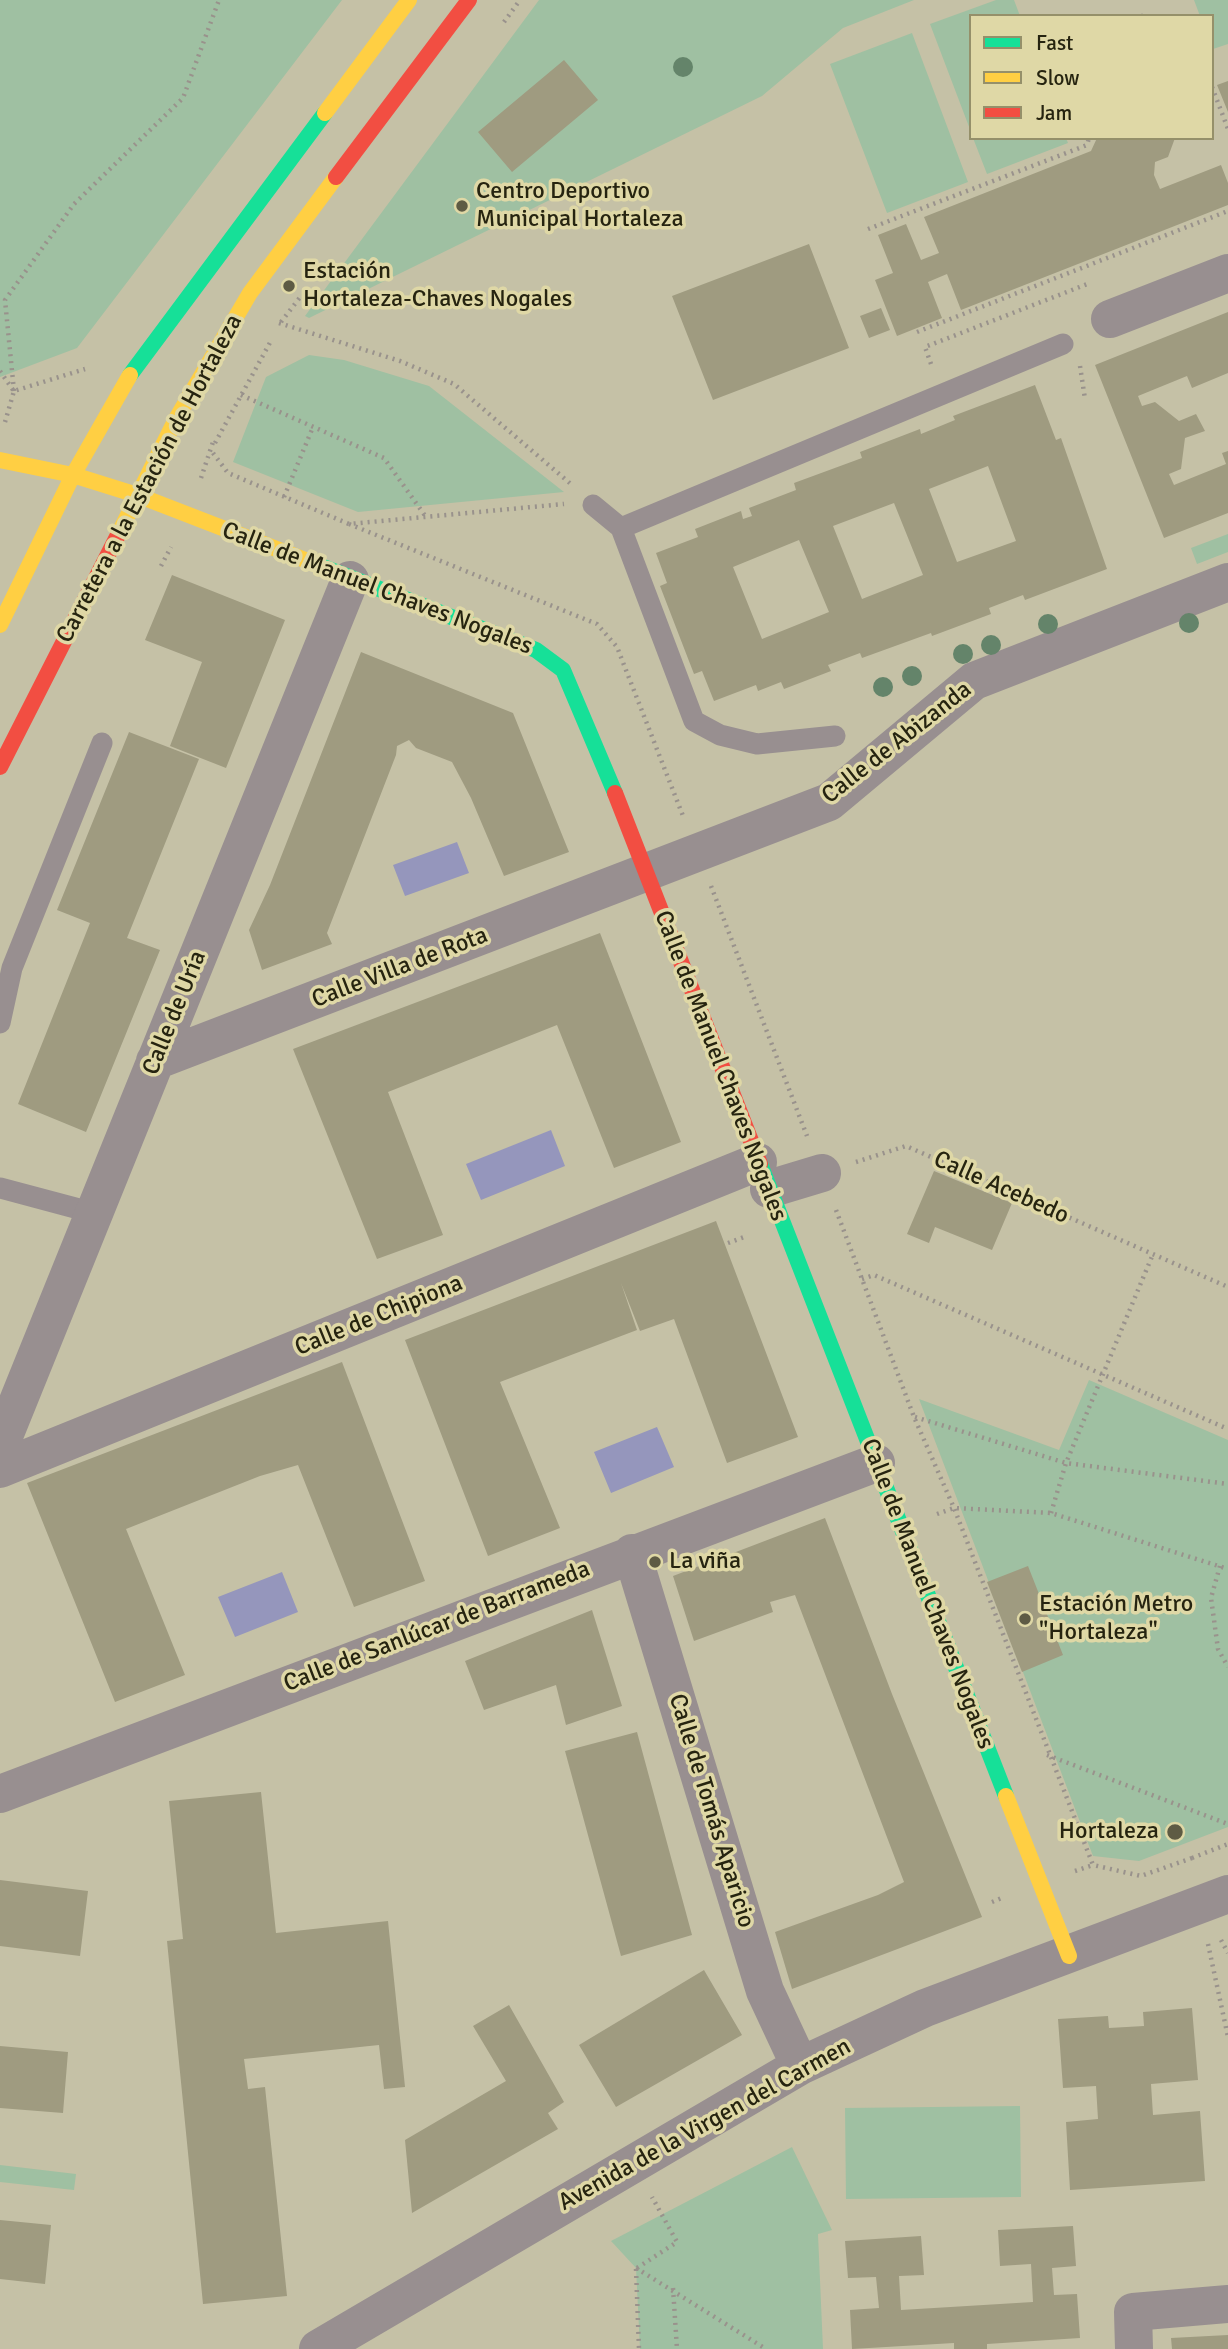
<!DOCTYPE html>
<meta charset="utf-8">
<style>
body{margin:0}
#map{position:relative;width:1228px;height:2349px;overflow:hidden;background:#c5c1a6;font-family:Signika,sans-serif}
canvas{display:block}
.legend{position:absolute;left:969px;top:14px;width:245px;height:126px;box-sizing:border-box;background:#dfd8a6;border:2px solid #95906a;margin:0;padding:9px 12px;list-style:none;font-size:21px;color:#262410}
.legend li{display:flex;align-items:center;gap:14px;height:35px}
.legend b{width:35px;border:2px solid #95906a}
</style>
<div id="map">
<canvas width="1228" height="2349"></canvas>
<ul class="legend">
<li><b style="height:9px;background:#16e098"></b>Fast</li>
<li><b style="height:9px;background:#ffcf43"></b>Slow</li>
<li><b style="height:9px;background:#f24e42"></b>Jam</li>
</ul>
</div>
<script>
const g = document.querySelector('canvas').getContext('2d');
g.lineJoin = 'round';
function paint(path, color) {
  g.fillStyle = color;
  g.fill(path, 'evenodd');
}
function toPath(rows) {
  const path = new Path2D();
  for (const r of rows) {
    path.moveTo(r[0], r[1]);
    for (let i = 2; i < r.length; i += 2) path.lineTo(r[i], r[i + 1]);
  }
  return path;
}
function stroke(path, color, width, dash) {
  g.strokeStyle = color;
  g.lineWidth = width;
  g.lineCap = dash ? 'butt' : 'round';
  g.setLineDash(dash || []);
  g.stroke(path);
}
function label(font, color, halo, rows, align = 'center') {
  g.font = font + ' Signika,sans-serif';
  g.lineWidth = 7;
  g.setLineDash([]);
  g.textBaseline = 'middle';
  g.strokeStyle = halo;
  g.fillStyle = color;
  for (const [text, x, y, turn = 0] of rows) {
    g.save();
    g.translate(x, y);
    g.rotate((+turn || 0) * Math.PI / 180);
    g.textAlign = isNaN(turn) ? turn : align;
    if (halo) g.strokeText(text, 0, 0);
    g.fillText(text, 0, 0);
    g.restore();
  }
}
const green = toPath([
 [0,0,342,0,77,348,0,377],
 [539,0,914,0,843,28,762,96,309,318,305,316],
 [996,0,1014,0,1020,16,971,16,971,132,930,24],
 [1194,0,1228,0,1228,44,1213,49,1212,16,1200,16],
 [912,33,968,182,887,213,830,64],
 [973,138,1066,138,1068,143,987,174],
 [309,355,344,360,429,386,564,492,358,512,233,462,266,377],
 [1228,534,1228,552,1197,564,1191,548],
 [1089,1380,1228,1440,1228,1827,1139,1861,1093,1856,919,1399,1059,1450],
 [1020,2106,1021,2197,846,2199,845,2108],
 [792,2147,832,2230,818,2234,823,2349,640,2349,636,2268,611,2241],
 [0,2165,76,2174,74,2190,0,2182]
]);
const water = toPath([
 [457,842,469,873,405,896,393,865],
 [551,1130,565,1166,481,1200,466,1164],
 [657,1427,674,1467,611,1493,594,1452],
 [282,1572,298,1612,235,1637,218,1597]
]);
const building = toPath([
 [564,60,598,100,512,172,478,132],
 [1228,81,1228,112,1217,85],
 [1097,138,1175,138,1168,157,1155,162,1154,175,1160,189,1221,165,1228,183,1228,205,961,310,947,274,928,282,942,318,897,336,875,280,893,273,878,235,906,224,921,260,939,253,924,217,1091,151],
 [809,244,849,348,713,400,672,296],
 [881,308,890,330,869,338,860,316],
 [1228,312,1228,373,1192,388,1187,376,1138,396,1142,406,1155,402,1179,421,1196,414,1205,431,1185,438,1181,469,1169,474,1174,485,1226,464,1222,453,1228,451,1228,513,1164,538,1095,365],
 [1035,385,1056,440,1061,438,1107,569,1025,600,1023,595,989,608,991,614,932,636,931,633,862,658,860,653,828,665,831,671,784,689,781,682,758,691,756,685,714,701,702,671,694,674,660,586,667,583,656,553,698,537,695,529,741,511,743,519,752,516,749,508,796,490,794,483,862,458,860,452,920,429,921,434,955,420,953,416],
 [988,466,1016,541,957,562,929,489],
 [894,503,923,575,862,599,833,526],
 [799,540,829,612,762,639,733,567],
 [172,575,285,620,226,768,170,746,202,662,145,640],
 [361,652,513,713,569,852,504,876,471,798,452,762,416,748,409,740,397,746,396,755,327,933,332,944,262,970,249,930,270,885],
 [129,732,199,759,127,938,160,950,86,1132,18,1104,90,923,57,910],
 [600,933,681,1142,614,1168,557,1025,388,1092,443,1235,377,1259,293,1049],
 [934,1171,1012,1203,992,1250,935,1227,929,1243,907,1234],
 [716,1221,798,1437,727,1463,674,1319,640,1331,621,1283,637,1330,500,1382,560,1528,488,1556,405,1340],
 [342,1362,425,1581,354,1607,298,1465,260,1476,126,1529,185,1675,115,1702,27,1483],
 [825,1518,892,1694,982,1917,792,1989,775,1932,878,1895,904,1882,795,1595,770,1602,773,1612,694,1641,673,1576],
 [1028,1566,1063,1655,1022,1672,987,1582],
 [592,1610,622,1706,566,1725,556,1685,484,1710,465,1661],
 [637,1732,692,1935,621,1956,565,1751],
 [261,1792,276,1933,388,1921,405,2087,384,2089,379,2045,244,2059,248,2089,265,2087,287,2296,203,2304,167,1941,183,1939,169,1801],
 [0,1880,88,1891,80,1956,0,1946],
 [704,1970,742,2035,616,2107,579,2045],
 [509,2005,564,2102,548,2113,558,2129,412,2213,405,2140,506,2081,473,2026],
 [1192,2008,1198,2080,1151,2084,1153,2115,1200,2111,1205,2181,1070,2190,1066,2122,1098,2119,1096,2086,1063,2088,1058,2019,1108,2016,1109,2028,1144,2026,1143,2012],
 [0,2046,68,2052,63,2113,0,2108],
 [0,2220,51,2225,45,2284,0,2279],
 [1073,2226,1076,2266,1052,2268,1054,2295,1077,2294,1080,2338,987,2344,987,2349,954,2349,954,2343,852,2349,850,2310,879,2308,876,2277,848,2278,845,2241,921,2236,924,2275,899,2276,901,2310,1033,2302,1031,2264,1000,2266,998,2230],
 [1228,2335,1228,2349,1172,2349,1171,2338]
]);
const path = toPath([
 [1141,16,1146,16],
 [504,22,520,0],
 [1212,87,1228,129],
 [868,229,1087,145,1089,138],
 [281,322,301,296],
 [279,323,400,361,454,384,572,485],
 [917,332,1228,211],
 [931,364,925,347,1090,283],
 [1080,366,1085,399],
 [0,371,13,390],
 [14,391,5,300,74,204,183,98,219,0],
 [241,395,384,458,426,517],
 [5,422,14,391,85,369],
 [215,443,272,339],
 [213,453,228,473,349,524,564,504],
 [201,478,213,442],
 [284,497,313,427],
 [349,524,597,624,617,647,683,816],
 [161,566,171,547],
 [711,886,807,1136],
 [856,1162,906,1146,1228,1287],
 [836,1210,914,1417,954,1508,1093,1865,1141,1876,1192,1858],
 [728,1243,747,1236],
 [862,1279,874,1275,1228,1429],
 [915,1417,1066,1463,1228,1484],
 [1051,1513,1066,1463,1153,1254],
 [937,1514,954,1508,1051,1513,1228,1569],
 [1220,1566,1211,1598,1218,1649,1228,1667],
 [1047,1755,1228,1824],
 [1192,1858,1228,1844],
 [1075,1871,1093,1865],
 [992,1902,1004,1897],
 [1221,1940,1228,1953],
 [1208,1944,1228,2037],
 [636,2268,766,2349],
 [637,2268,677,2242,652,2197],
 [636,2269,639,2349],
 [673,2288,677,2349]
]);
const lane = toPath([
 [593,505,621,528,694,721,720,735,757,744,835,736],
 [621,528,1063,344],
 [0,1023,12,968,102,743],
 [0,1188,94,1213]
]);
const street = toPath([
 [1110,319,1228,273],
 [155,1061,829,802,974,681,1228,582],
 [769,1189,822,1173],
 [0,1446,350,580],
 [0,1469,758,1162],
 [632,1553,765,1991,800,2066],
 [0,1794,876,1463],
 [318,2349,800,2066,925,2008,1228,1894],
 [1134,2349,1133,2312,1228,2304]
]);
const fast = toPath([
 [130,375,325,113],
 [318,565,536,650,563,670,615,793],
 [760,1164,1006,1796]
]);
const slow = toPath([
 [325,113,409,0],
 [0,460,73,475,137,495,318,565],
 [117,537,176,419,250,293,336,177],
 [0,625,73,475,130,375],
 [1006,1796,1069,1956]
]);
const jam = toPath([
 [336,177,469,0],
 [0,767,117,537],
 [615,793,760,1164]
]);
const trees = [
 [683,67],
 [1189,623],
 [1048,624],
 [991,645],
 [963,654],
 [912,676],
 [883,687]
];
const markers = [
 [462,206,7,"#5e5b44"],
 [289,286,7,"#5e5b44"],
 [655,1562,7,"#5e5b44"],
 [1025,1619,7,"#5e5b44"],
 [1175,1832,9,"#5e5b44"]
];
const poiNames = [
 ["Centro Deportivo",476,192],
 ["Municipal Hortaleza",476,220],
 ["Estación",303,272],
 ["Hortaleza-Chaves Nogales",303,300],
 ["La viña",669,1562],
 ["Estación Metro",1039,1605],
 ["\"Hortaleza\"",1039,1633],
 ["Hortaleza",1159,1832,"right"]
];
const streetNames = [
 ["Carretera a la Estación de Hortaleza",150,479,-62],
 ["Calle de Manuel Chaves Nogales",377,589,21],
 ["Calle de Abizanda",897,743,-38],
 ["Calle Villa de Rota",400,968,-21],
 ["Calle de Uría",175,1013,-68],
 ["Calle de Manuel Chaves Nogales",720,1066,69],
 ["Calle Acebedo",1001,1188,24],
 ["Calle de Chipiona",379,1316,-22],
 ["Calle de Manuel Chaves Nogales",927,1594,69],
 ["Calle de Sanlúcar de Barrameda",437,1627,-21],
 ["Calle de Tomás Aparicio",711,1811,73],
 ["Avenida de la Virgen del Carmen",705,2125,-29]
];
paint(green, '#9fc0a2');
paint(water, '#9596bc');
paint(building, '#9f9b80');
stroke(path, '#99928c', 4.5, [2, 5]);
stroke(lane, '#988f90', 21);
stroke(street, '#988f90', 38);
stroke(fast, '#16e098', 16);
stroke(slow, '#ffcf43', 16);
stroke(jam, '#f24e42', 16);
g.fillStyle = '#64846a';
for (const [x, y] of trees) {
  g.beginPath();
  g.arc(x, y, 10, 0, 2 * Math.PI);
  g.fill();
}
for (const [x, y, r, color] of markers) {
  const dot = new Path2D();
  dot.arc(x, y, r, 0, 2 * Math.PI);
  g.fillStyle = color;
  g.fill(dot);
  stroke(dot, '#dfd8a6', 2.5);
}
label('24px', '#262410', '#dfd8a6', poiNames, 'left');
label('24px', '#262410', '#dfd8a6', streetNames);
</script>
